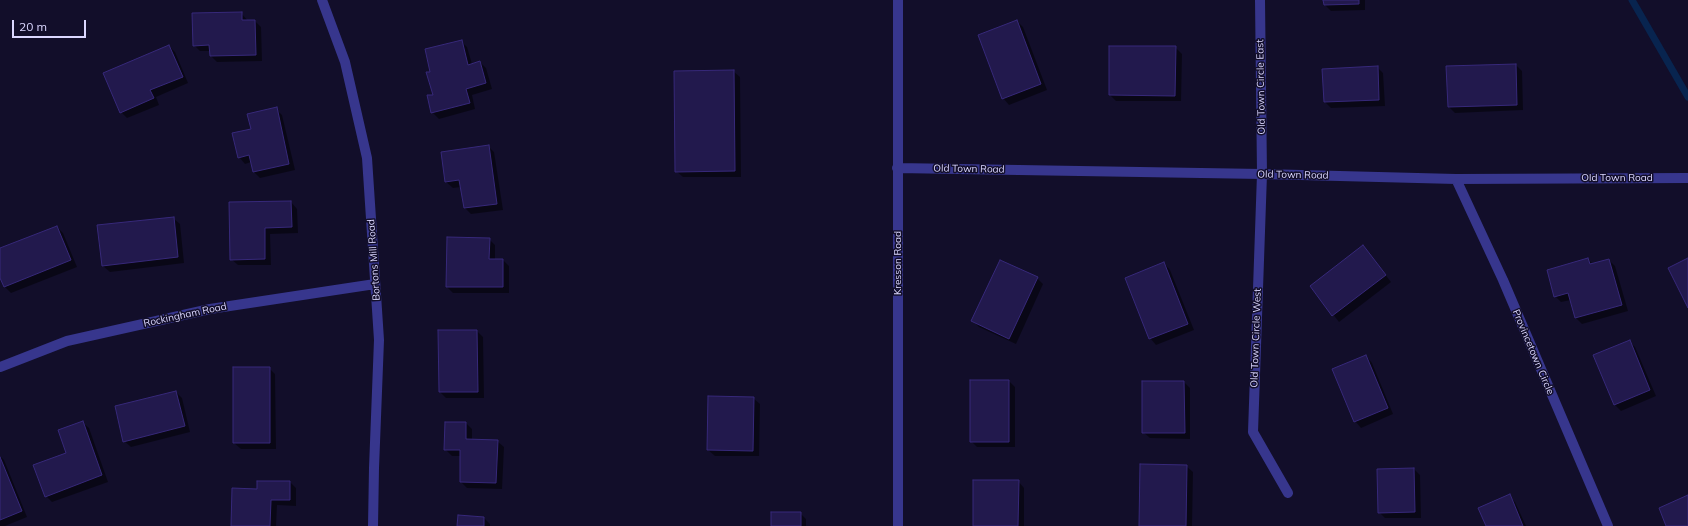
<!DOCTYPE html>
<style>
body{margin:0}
#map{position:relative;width:1688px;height:526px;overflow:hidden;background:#120e2a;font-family:Mulish,sans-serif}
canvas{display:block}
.scale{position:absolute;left:12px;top:20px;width:74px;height:18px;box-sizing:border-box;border:2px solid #dbd7ff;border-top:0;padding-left:5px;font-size:12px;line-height:14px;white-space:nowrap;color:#dbd7ff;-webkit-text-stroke:3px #120e2a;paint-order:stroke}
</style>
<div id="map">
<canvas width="1688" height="526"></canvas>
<div class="scale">20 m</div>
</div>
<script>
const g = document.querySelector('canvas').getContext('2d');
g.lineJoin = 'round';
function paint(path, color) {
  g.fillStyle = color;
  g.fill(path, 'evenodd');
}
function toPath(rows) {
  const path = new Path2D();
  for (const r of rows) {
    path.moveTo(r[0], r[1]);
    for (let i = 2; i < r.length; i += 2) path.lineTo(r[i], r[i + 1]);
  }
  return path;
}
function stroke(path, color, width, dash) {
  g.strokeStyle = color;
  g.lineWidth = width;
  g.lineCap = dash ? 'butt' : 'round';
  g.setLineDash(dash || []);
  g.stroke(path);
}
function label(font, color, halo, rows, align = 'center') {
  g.font = font + ' Mulish,sans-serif';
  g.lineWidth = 3;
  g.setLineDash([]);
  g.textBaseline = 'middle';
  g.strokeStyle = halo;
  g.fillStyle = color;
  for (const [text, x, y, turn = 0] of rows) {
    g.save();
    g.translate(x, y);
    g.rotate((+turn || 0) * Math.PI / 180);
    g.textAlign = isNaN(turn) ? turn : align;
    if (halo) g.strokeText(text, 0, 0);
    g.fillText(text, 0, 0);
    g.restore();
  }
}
const shadow = toPath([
 [1324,0,1365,0,1365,10,1331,11,1325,5],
 [241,13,248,21,255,21,261,27,262,61,217,62,211,56,210,51,200,51,194,45],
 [1017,21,1023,27,1047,90,1009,105,1003,98],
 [461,41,467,47,472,64,480,62,486,68,492,89,472,95,475,109,439,119,432,112,434,96,432,73],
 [169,46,175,52,188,83,156,97,159,105,127,118,121,112],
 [1175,47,1182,54,1181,101,1116,101,1110,95],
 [1516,65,1522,71,1523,110,1455,113,1449,107],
 [1377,67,1383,73,1385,106,1331,108,1325,102],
 [733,71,740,77,741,177,683,177,676,171],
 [276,109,282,115,295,170,260,178,254,172,251,162,245,164,239,157,252,129],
 [488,146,494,152,503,210,471,214,465,208,461,187,453,188,446,182],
 [291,202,297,209,298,233,270,234,271,265,238,265,231,259],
 [173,218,180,224,184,263,110,272,103,266],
 [57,227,63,233,77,267,11,293,5,287,0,275,0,249],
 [489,239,495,245,495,260,503,260,509,266,509,293,453,293,447,287],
 [1363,246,1391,282,1339,322,1311,286],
 [1588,259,1593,264,1609,260,1615,266,1628,311,1582,324,1576,318,1571,300,1561,302,1555,296],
 [1164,263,1170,270,1194,330,1156,345,1150,338],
 [1037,278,1043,284,1016,344,979,327,973,321],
 [477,331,483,337,484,398,446,398,440,392],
 [1629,341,1635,347,1656,396,1621,411,1615,405],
 [1366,356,1372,363,1393,414,1361,428,1355,421],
 [234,368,269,368,275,374,276,449,241,449,234,443],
 [1009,381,1015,387,1015,447,977,447,971,441],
 [1184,382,1190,388,1190,439,1150,438,1143,432],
 [176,392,182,398,190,432,131,447,124,441],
 [753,398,760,404,759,456,715,456,708,450],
 [82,422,89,428,108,482,52,502,46,496],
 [446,423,466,423,472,429,472,440,497,441,504,447,502,489,467,488,461,482,461,456,452,456,445,449],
 [0,456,4,460,27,517,5,526,0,526],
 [1186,466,1193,472,1192,526,1140,526],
 [1414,469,1420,475,1421,518,1385,518,1379,512],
 [1018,481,1024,488,1024,526,974,526],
 [290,482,296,488,296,506,277,505,276,526,232,526,258,490],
 [1509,496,1515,502,1526,526,1487,526],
 [800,513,806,519,806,526,772,526],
 [484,518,490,524,490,526,458,526]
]);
const stream = toPath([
 [1632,0,1688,97]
]);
const building = toPath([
 [1323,0,1359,0,1359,4,1324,5,1323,0],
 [242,12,242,20,255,20,256,55,210,56,209,45,193,46,192,13,242,12],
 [1017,20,1041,84,1002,99,978,35,1017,20],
 [462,40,468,65,480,61,486,83,466,89,470,103,431,113,427,95,433,95,426,72,430,72,425,49,462,40],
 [169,45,183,77,150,90,154,98,120,113,103,73,169,45],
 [1109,46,1176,46,1175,96,1109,95,1109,46],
 [1516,64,1517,105,1448,107,1446,66,1516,64],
 [1378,66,1379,100,1324,102,1322,69,1378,66],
 [734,70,735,171,675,172,674,71,734,70],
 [277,107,289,164,253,172,249,155,238,158,232,133,251,129,247,114,277,107],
 [489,145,497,204,464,208,459,180,445,182,441,152,489,145],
 [291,201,292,227,265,228,265,259,230,260,229,202,291,201],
 [174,217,178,257,102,266,97,225,174,217],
 [57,226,71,260,4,287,0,278,0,248,57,226],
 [447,237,490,238,489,259,503,259,503,287,446,287,447,237],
 [1363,245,1386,275,1332,316,1310,286,1363,245],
 [1588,258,1590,264,1609,259,1622,305,1575,318,1568,293,1554,297,1547,270,1588,258],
 [1688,258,1688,308,1668,268,1688,258],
 [1000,260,1038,277,1009,339,971,321,1000,260],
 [1164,262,1188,324,1149,339,1125,278,1164,262],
 [438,330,477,330,478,392,439,392,438,330],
 [1630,340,1650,390,1614,405,1593,355,1630,340],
 [1366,355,1388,408,1354,422,1332,369,1366,355],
 [233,367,270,367,270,443,233,443,233,367],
 [970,380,1009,380,1009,442,970,442,970,380],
 [1142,381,1184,381,1185,433,1142,433,1142,381],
 [176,391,185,426,123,442,115,406,176,391],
 [708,396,754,397,753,451,707,450,708,396],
 [83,421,102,475,45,497,33,465,66,453,58,430,83,421],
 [445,422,466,422,466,439,498,440,496,483,460,482,460,450,444,450,445,422],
 [0,457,22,511,0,520,0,457],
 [1140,464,1187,465,1186,526,1139,526,1140,464],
 [1414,468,1415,512,1378,513,1377,469,1414,468],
 [973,480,1019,480,1018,526,973,526,973,480],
 [257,481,290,481,290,500,271,500,270,526,231,526,232,488,257,489,257,481],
 [1510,494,1523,526,1486,526,1478,508,1510,494],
 [1688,495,1688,526,1666,526,1659,508,1688,495],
 [771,512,801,512,801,526,771,526,771,512],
 [458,515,484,517,484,526,457,526,458,515]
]);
const minor = toPath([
 [322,0,345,62,367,158,379,340,374,468,373,526],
 [1260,0,1262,174,1253,432,1288,493],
 [897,168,1262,174,1456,179,1688,178],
 [1456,179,1503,280,1608,526],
 [0,367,67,341,210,309,375,284],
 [898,526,898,0]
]);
const streetNames = [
 ["Old Town Circle East",1261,87,-91],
 ["Old Town Road",969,169,1],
 ["Old Town Road",1293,175,1],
 ["Old Town Road",1617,178],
 ["Bortons Mill Road",374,260,-94],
 ["Kresson Road",898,263,-90],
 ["Rockingham Road",185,315,-12],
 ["Old Town Circle West",1256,338,-88],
 ["Provincetown Circle",1533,352,67]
];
paint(shadow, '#0007');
stroke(stream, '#08244f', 7);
paint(building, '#22194d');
stroke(building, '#37297a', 1);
stroke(minor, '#37368d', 10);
label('10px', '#dbd7ff', '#120e2a', streetNames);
</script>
